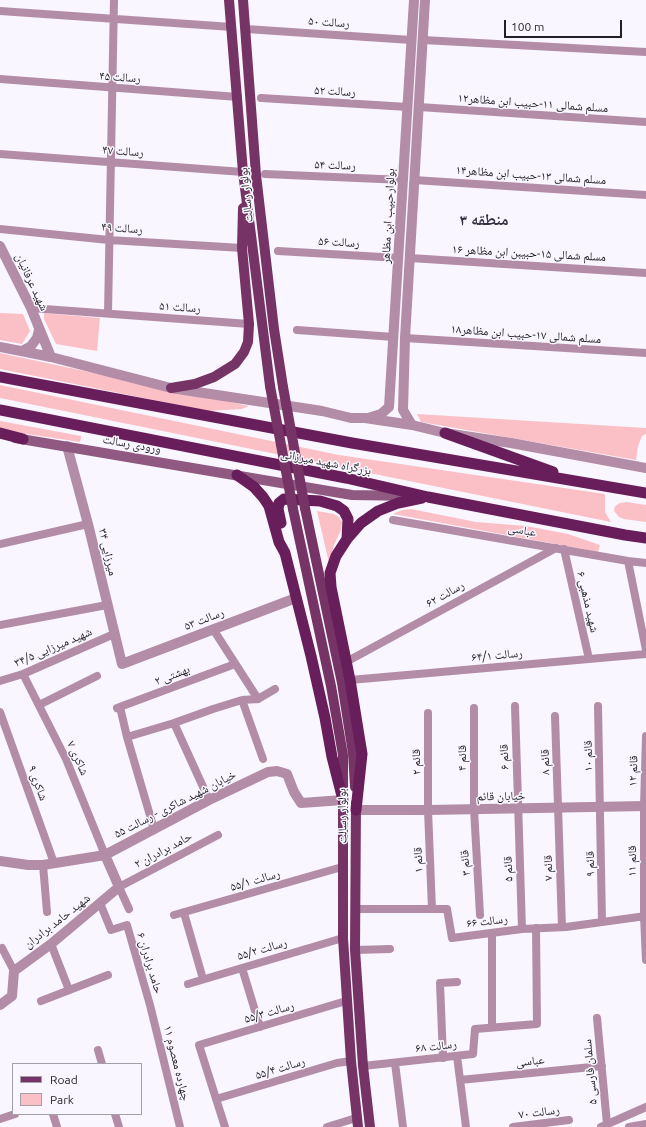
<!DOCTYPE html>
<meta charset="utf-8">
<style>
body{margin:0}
#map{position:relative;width:646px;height:1127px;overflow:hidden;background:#f9f6ff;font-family:Ubuntu,sans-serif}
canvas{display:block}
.legend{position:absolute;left:12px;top:1063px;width:130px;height:52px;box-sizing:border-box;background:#f9f6ff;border:1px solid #a3a0a9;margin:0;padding:5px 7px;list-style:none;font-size:12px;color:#221f27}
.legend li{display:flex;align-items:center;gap:8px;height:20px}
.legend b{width:20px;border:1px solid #a3a0a9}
.scale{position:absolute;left:504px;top:20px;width:118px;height:18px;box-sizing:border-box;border:2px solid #221f27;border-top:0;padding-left:5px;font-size:12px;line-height:14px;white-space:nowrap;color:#221f27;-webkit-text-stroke:3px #f9f6ff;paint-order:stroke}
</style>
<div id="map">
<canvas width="646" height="1127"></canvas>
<ul class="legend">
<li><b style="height:5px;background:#753366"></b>Road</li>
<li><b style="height:11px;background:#fbc0c6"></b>Park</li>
</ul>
<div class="scale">100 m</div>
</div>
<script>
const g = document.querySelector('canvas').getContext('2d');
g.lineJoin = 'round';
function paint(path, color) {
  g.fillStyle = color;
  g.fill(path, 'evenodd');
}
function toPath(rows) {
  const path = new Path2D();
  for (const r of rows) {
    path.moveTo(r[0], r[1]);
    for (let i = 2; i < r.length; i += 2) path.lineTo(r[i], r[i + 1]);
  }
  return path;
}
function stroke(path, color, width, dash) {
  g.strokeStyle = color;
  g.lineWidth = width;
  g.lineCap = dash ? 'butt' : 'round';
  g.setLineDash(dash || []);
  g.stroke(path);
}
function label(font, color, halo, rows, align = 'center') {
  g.font = font + ' Ubuntu,"Noto Naskh Arabic",sans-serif';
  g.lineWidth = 3;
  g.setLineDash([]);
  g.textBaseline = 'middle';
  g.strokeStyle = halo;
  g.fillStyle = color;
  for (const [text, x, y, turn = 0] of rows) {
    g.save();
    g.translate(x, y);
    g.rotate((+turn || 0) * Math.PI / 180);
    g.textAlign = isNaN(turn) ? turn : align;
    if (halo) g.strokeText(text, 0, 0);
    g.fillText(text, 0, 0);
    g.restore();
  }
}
const green = toPath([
 [0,313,23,314,30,331,22,344,0,340],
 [44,313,100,318,97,351,56,344,44,319],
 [0,353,249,406,242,409,208,411,0,369],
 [0,385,339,455,605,494,605,512,611,522,0,398],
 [417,414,646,428,646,434,642,436,638,446,636,460,421,422],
 [0,421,81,436,81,438,80,442,0,430],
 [627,502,646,505,646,522,624,519,619,517,614,511,615,506,620,503],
 [411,509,476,522,526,526,568,534,600,545,598,552,393,514,402,510],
 [317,511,334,514,339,517,342,522,341,530,334,545,329,563]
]);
const minor = toPath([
 [0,11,232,27],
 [246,29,411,40],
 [423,40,646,52],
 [0,79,238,97],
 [261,98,408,107],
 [419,107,646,122],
 [0,154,243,172],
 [265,174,403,180],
 [414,180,646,195],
 [0,229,109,240,242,248],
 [278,251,399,258],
 [410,258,646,273],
 [31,308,249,324],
 [108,313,114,0],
 [297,330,394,337],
 [405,338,646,353],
 [393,520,628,561,646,563],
 [0,544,88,524],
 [564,549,589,659],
 [628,561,646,650],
 [0,625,107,605],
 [213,629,258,699],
 [346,662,556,548],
 [23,674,66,759,105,855],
 [350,680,646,654],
 [0,681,23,674,114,634],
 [242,700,263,759],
 [39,705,97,676],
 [515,706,522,929],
 [598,706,602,922],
 [120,707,127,737,154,829],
 [117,708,235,664],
 [474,708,474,809,480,915],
 [0,712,54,863],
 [428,713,428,810,432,909],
 [555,716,562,927],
 [174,723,209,800],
 [646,736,644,806,644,916,646,960],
 [127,737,174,723,213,709,242,700,258,699,275,689],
 [43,865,47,912],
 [100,903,111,930,127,925,150,1005,180,1127],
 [129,909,119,887,218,835],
 [355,909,447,909,452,938,522,929,566,927,646,916],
 [184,913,203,979],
 [174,915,342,867],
 [492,933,492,1027],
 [51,944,69,990],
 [2,948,14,971],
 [355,950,390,949],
 [242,968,260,1027],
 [188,984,343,938],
 [41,1001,108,975],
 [597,1018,607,1124],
 [98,1050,102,1064],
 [457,1056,466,1127],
 [443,1058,440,983,457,982],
 [395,1063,403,1127],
 [363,1066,473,1054,475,1029,537,1024,536,928],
 [460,1080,602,1066],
 [216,1099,337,1063,351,1061],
 [53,1114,57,1127],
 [115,1114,119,1127],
 [0,1119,15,1114],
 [225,1127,199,1045,346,1001],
 [327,1127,356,1118],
 [513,1127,569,1120],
 [601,1127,646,1107],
 [629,1127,646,1124]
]);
const tertiary = toPath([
 [0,246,31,308,51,357],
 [0,347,51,357,171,388,322,411,351,418,365,418,412,425,445,433,511,443,646,468],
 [22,351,31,346,37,338,39,330],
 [368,418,381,414,389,407,414,0],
 [412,425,403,410,405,338,425,0],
 [67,446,88,524,122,664,296,598],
 [356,810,428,810,646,806],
 [0,861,28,865,43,865,105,855,209,800,268,772,277,771,287,774,294,792,301,803,343,800],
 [0,1005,12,996,14,971,51,944,119,887,105,855]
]);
const secondary = toPath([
 [15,438,352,495,412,496]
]);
const primary = toPath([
 [229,0,243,172,270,386],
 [243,0,256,175,274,329,283,387],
 [171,388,195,384,214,377,235,364,244,352,248,342,249,324,242,248,243,208],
 [305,508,342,683,353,753,355,787],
 [293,509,331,686,343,755,343,938,351,1061,358,1127],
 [356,803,355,950,363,1066,370,1127]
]);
const trunk = toPath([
 [0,377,352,443,646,493],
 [0,410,346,478,428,497,625,535,646,538],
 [0,433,23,439],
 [445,433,553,472],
 [237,475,254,487,263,497,269,506,279,542,285,553,311,656,325,718,332,757,343,800],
 [281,523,278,509,279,503,284,499,320,501,337,506,344,511,348,519,347,539],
 [356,810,362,754,350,680,331,587,330,573,336,556,347,539,361,523,378,511,398,503,422,498]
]);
const primaryBridge = toPath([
 [270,386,293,509],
 [283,387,305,508]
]);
const streetNames = [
 ["رسالت ۵۰",329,22,4],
 ["رسالت ۴۵",120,77,4],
 ["رسالت ۵۲",335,91,3],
 ["مسلم شمالی ۱۱-حبیب ابن مظاهر۱۲",533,103,4],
 ["رسالت ۴۷",123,151,4],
 ["رسالت ۵۴",335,165,2],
 ["مسلم شمالی ۱۳-حبیب ابن مظاهر۱۴",531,175,4],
 ["بولوار رسالت",246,195,-96],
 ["بولوارحبیب ابن مظاهر",388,216,-87],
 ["رسالت ۴۹",122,228,4],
 ["رسالت ۵۶",339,242,3],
 ["مسلم شمالی ۱۵-حبیبن ابن مظاهر ۱۶",529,253,3],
 ["شهید عرفانیان",32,282,65],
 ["رسالت ۵۱",180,307,4],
 ["مسلم شمالی ۱۷-حبیب ابن مظاهر۱۸",526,334,4],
 ["ورودی رسالت",132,444,10],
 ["بزرگراه شهید میرزائی",326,462,11],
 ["عباسی",522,530,10],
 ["میرزایی ۳۴",108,552,77],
 ["رسالت ۶۲",445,594,-29],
 ["شهید مذهبی ۶",588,602,77],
 ["رسالت ۵۳",204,619,-21],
 ["شهید میرزایی ۳۴/۵",53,647,-23],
 ["رسالت ۶۴/۱",497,655,-5],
 ["بهشتی ۲",172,675,-21],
 ["قائم ۱۰",588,756,-91],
 ["قائم ۶",504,757,-92],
 ["شاکری ۷",78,758,66],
 ["قائم ۴",462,758,-90],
 ["قائم ۲",416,762,-90],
 ["قائم ۸",545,762,-92],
 ["قائم ۱۲",633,771,-88],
 ["شاکری ۹",38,783,70],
 ["خیابان قائم",501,796,-1],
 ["خیابان شهید شاکری - رسالت ۵۵",175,804,-27],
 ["بولوار رسالت",342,816,-91],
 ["حامد برادران ۲",163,850,-28],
 ["قائم ۱",418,860,-92],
 ["قائم ۱۱",632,861,-90],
 ["قائم ۳",465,863,-94],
 ["قائم ۹",590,864,-91],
 ["قائم ۷",548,868,-91],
 ["قائم ۵",508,869,-92],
 ["رسالت ۵۵/۱",255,880,-16],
 ["شهید حامد برادران",57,921,-38],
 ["رسالت ۶۶",487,921,-7],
 ["رسالت ۵۵/۲",262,949,-16],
 ["حامد برادران ۶",150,963,73],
 ["رسالت ۵۵/۳",269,1012,-16],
 ["رسالت ۶۸",436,1046,-6],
 ["عباسی",530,1061,-6],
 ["چهارده معصوم ۱۱",177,1063,76],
 ["رسالت ۵۵/۴",280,1068,-17],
 ["سلمان فارسی ۵",590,1072,-95],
 ["رسالت ۷۰",539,1112,-7]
];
const districtNames = [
 ["منطقه ۳",484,220]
];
paint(green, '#fbc0c6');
stroke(minor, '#b38ca8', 8);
stroke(tertiary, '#b38ca8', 10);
stroke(secondary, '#8f5981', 10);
stroke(primary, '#753366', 10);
stroke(trunk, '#681e5a', 11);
stroke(primaryBridge, '#753366', 10);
label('12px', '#221f27', '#f9f6ff', streetNames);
label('bold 16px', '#363041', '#f9f6ff', districtNames);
</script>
